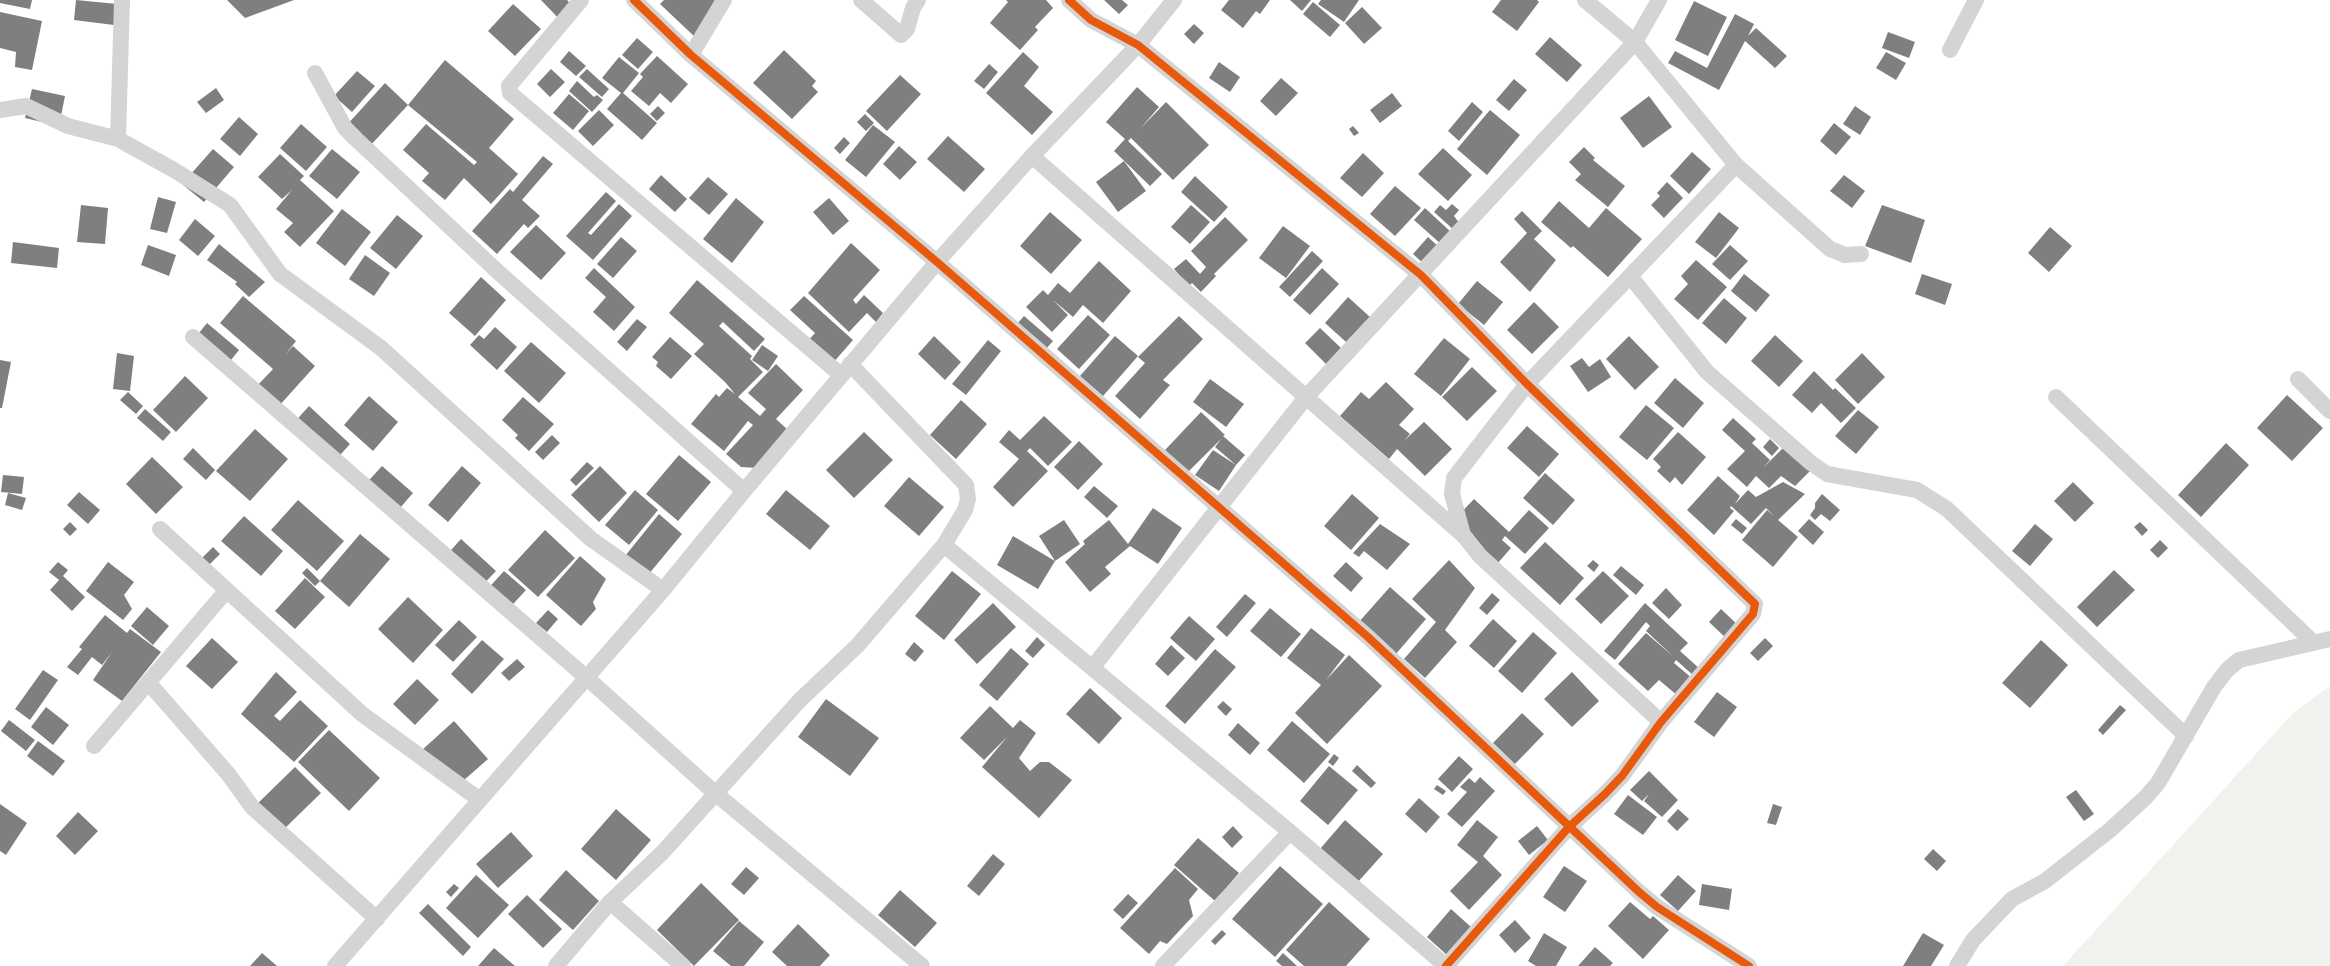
<!DOCTYPE html>
<style>
body{margin:0}
canvas{display:block;background:#fff}
</style>
<canvas width="2330" height="966"></canvas>
<script>
const g = document.querySelector('canvas').getContext('2d');
g.lineJoin = 'round';
function paint(path, color) {
  g.fillStyle = color;
  g.fill(path, 'evenodd');
}
function toPath(rows) {
  const path = new Path2D();
  for (const r of rows) {
    path.moveTo(r[0], r[1]);
    for (let i = 2; i < r.length; i += 2) path.lineTo(r[i], r[i + 1]);
  }
  return path;
}
function stroke(path, color, width, dash) {
  g.strokeStyle = color;
  g.lineWidth = width;
  g.lineCap = dash ? 'butt' : 'round';
  g.setLineDash(dash || []);
  g.stroke(path);
}
const green = toPath([
 [2330,686,2330,966,2063,966,2293,713]
]);
const building = toPath([
 [0,0,32,0,30,9,0,3],
 [76,0,117,4,114,25,74,20],
 [227,0,294,0,245,18],
 [541,0,567,0,577,10,563,23],
 [664,0,731,0,696,38,660,4],
 [1006,0,1046,0,1053,8,1035,27,1038,30,1020,50,990,23,1008,2],
 [1104,0,1122,0,1128,5,1119,14],
 [1229,0,1270,0,1260,14,1256,11,1243,28,1221,10],
 [1290,0,1311,0,1302,11],
 [1321,0,1359,0,1344,22,1318,4],
 [1501,0,1537,0,1539,2,1517,31,1492,12],
 [1694,1,1727,17,1708,56,1675,40],
 [1313,2,1340,25,1330,37,1303,14],
 [513,4,541,29,515,56,488,31],
 [1362,7,1382,28,1364,44,1345,23],
 [0,12,42,21,32,70,15,67,16,52,0,48],
 [1735,14,1754,24,1748,36,1756,28,1787,56,1775,68,1745,41,1719,90,1668,63,1675,51,1707,68],
 [1194,24,1204,33,1194,44,1184,34],
 [1888,32,1915,42,1909,58,1882,48],
 [1550,37,1582,65,1567,82,1535,54],
 [637,38,653,52,638,69,622,55],
 [784,50,816,81,812,86,818,92,792,119,753,83],
 [569,51,586,66,576,76,560,62],
 [1023,52,1039,67,1024,86,1053,112,1032,135,986,93],
 [1886,52,1906,63,1896,80,1876,68],
 [657,56,688,84,671,103,660,93,649,106,631,91,643,77,640,74],
 [619,57,639,73,623,93,657,123,642,140,607,109,621,93,602,78],
 [445,60,514,119,489,148,518,174,491,204,464,178,445,200,422,181,429,173,403,150,426,124,474,165,477,162,408,105],
 [1219,62,1240,77,1230,92,1209,78],
 [989,64,998,72,984,89,974,81],
 [551,69,565,82,550,97,537,84],
 [587,69,609,89,602,97,579,77],
 [357,71,375,86,352,112,334,96],
 [900,75,921,94,887,131,866,111],
 [1281,78,1298,93,1276,116,1260,101],
 [1514,79,1527,90,1509,111,1496,100],
 [577,81,594,97,597,95,603,100,592,112,569,91],
 [385,83,408,105,368,148,345,127],
 [1137,87,1159,107,1140,129,1166,102,1209,145,1173,180,1131,138,1128,141,1162,174,1150,186,1114,151,1125,139,1106,122],
 [216,88,224,100,206,113,197,102],
 [32,89,65,96,59,126,25,118],
 [1392,93,1402,106,1380,123,1370,110],
 [569,94,589,111,573,130,553,113],
 [1649,96,1672,127,1643,148,1620,118],
 [1472,102,1483,112,1459,141,1448,131],
 [658,106,665,113,657,121,650,114],
 [1855,106,1871,117,1860,135,1843,124],
 [599,110,614,125,593,146,578,131],
 [1490,110,1520,135,1487,175,1457,149],
 [865,114,874,123,866,131,857,122],
 [239,117,258,134,240,156,220,139],
 [1834,123,1851,137,1836,155,1820,141],
 [301,124,327,147,306,171,280,148],
 [873,125,895,142,866,177,845,160],
 [1353,126,1359,133,1354,136,1349,129],
 [948,136,985,169,964,192,927,159],
 [844,137,850,143,840,154,834,148],
 [899,146,917,162,900,180,883,164],
 [1584,147,1595,158,1593,160,1625,186,1608,207,1575,180,1581,174,1569,162],
 [1443,148,1472,175,1448,201,1418,174],
 [213,149,234,167,204,202,182,184],
 [332,149,360,172,337,199,309,176],
 [1692,152,1711,169,1689,194,1670,176],
 [1363,153,1384,173,1362,197,1340,178],
 [280,154,304,176,300,180,334,211,300,247,284,232,293,223,276,209,292,190,282,199,258,177],
 [543,156,553,164,522,200,540,216,528,228,524,224,497,254,472,231,510,189,513,192],
 [1124,161,1146,191,1118,212,1096,182],
 [661,175,687,199,675,212,649,189],
 [1844,175,1865,191,1852,208,1830,191],
 [1195,176,1228,207,1214,222,1181,192],
 [708,177,728,194,709,215,689,198],
 [1667,182,1683,198,1664,218,1651,205,1660,196,1657,193],
 [1395,186,1421,208,1395,236,1370,214],
 [606,192,616,201,588,233,591,235,619,204,632,216,593,260,566,236],
 [158,197,176,202,167,233,150,229],
 [736,198,764,222,732,263,703,239],
 [829,198,849,221,833,235,813,212],
 [1559,201,1589,228,1606,208,1642,239,1608,277,1573,246,1571,248,1541,222],
 [1452,204,1459,210,1454,216,1460,224,1455,231,1434,212,1440,205,1446,210],
 [81,205,108,208,105,244,77,242],
 [1191,205,1210,222,1190,244,1171,227],
 [1882,205,1925,220,1911,263,1865,246],
 [1425,208,1453,234,1442,245,1414,220],
 [342,209,371,232,345,266,316,243],
 [1522,211,1542,231,1534,239,1556,260,1530,292,1500,262,1527,233,1514,219],
 [1050,212,1082,240,1051,274,1020,246],
 [1719,212,1739,228,1716,258,1695,242],
 [397,215,423,236,396,269,370,248],
 [1225,217,1248,240,1214,274,1216,276,1201,292,1192,283,1189,286,1174,269,1186,259,1200,274,1206,267,1191,251],
 [195,219,215,236,198,256,179,240],
 [536,225,566,253,541,280,510,252],
 [1283,226,1310,246,1286,278,1259,258],
 [2050,227,2072,246,2049,272,2028,253],
 [621,237,637,251,613,278,597,264],
 [1428,237,1442,250,1427,267,1413,254],
 [13,242,59,248,57,268,11,263],
 [851,243,880,270,853,300,856,304,864,295,883,313,876,322,867,313,849,332,808,293],
 [219,244,265,282,249,297,235,284,237,282,207,260],
 [148,245,176,255,169,276,141,265],
 [1730,245,1748,261,1730,280,1712,264],
 [1312,251,1323,261,1290,297,1279,287],
 [365,255,390,273,374,296,349,279],
 [1696,260,1727,287,1698,320,1674,299,1688,284,1681,276],
 [1099,261,1131,291,1103,323,1083,305,1073,317,1053,300,1068,315,1052,332,1026,307,1043,290,1048,295,1058,283,1070,293],
 [594,268,635,307,614,331,593,312,606,297,585,278],
 [1322,268,1339,284,1310,315,1293,300],
 [1744,274,1770,295,1756,312,1731,291],
 [1922,274,1952,284,1945,305,1915,294],
 [481,277,506,300,475,336,449,313],
 [697,280,765,339,754,351,723,322,719,326,752,356,750,359,763,372,738,397,760,416,766,409,748,393,776,364,803,390,776,419,789,431,757,468,741,467,726,454,753,425,748,421,724,451,691,424,716,394,719,397,727,388,735,394,725,382,694,354,704,344,669,313],
 [1477,281,1503,302,1484,325,1458,304],
 [243,296,296,341,285,355,293,346,315,366,278,407,256,387,273,369,220,323],
 [804,296,853,340,832,364,807,342,815,333,790,310],
 [1348,297,1370,317,1346,342,1325,323],
 [1724,298,1747,318,1726,344,1702,323],
 [1534,302,1559,327,1532,354,1507,330],
 [1088,315,1110,335,1079,369,1057,349],
 [1024,316,1053,341,1046,349,1017,324],
 [1179,316,1203,339,1163,380,1170,385,1140,419,1115,396,1145,363,1138,357],
 [637,319,647,327,627,351,617,342],
 [207,323,239,350,227,365,195,338],
 [495,327,517,347,497,370,470,345,479,335,484,339],
 [1320,328,1341,348,1326,364,1305,343],
 [1775,335,1803,361,1779,387,1751,361],
 [934,336,961,362,945,380,918,354],
 [1115,336,1138,356,1103,396,1080,376],
 [1629,336,1659,367,1635,390,1606,359],
 [670,337,692,356,671,379,656,366,658,362,652,357],
 [1444,338,1470,359,1441,396,1414,374],
 [988,340,1001,351,966,395,952,384],
 [531,342,566,373,539,403,504,371],
 [762,345,778,356,768,371,752,360],
 [117,353,134,356,130,391,113,389],
 [1862,353,1885,377,1858,404,1835,380],
 [1582,358,1589,367,1600,359,1611,377,1588,392,1570,366],
 [0,360,11,362,2,408,0,408],
 [1472,367,1497,391,1467,421,1442,397],
 [1814,371,1833,390,1835,388,1856,408,1841,423,1821,403,1812,413,1792,395],
 [185,376,208,398,176,432,153,410],
 [1675,378,1704,403,1683,428,1654,403],
 [1210,379,1244,404,1226,427,1193,402],
 [1386,382,1414,409,1399,425,1410,434,1404,441,1424,422,1452,449,1425,476,1397,449,1389,459,1340,416,1361,392,1369,399],
 [128,392,143,406,136,414,120,400],
 [2287,395,2323,428,2292,461,2257,428],
 [369,396,398,422,373,451,344,425],
 [523,397,554,424,529,451,515,438,518,435,502,420],
 [961,400,987,424,956,459,930,435],
 [1646,405,1674,428,1647,460,1619,437],
 [309,406,350,444,333,463,292,425],
 [145,409,171,432,163,441,137,418],
 [1858,410,1879,427,1856,454,1835,436],
 [1201,412,1225,435,1223,436,1245,455,1236,465,1215,447,1221,439,1188,472,1165,450],
 [1044,416,1072,442,1048,466,1030,448,1027,451,1048,471,1013,507,993,487,1019,459,999,442,1009,430,1020,440],
 [1733,418,1756,439,1752,443,1770,460,1763,468,1785,446,1810,471,1795,486,1781,476,1769,488,1756,476,1747,487,1727,469,1745,451,1722,430],
 [1527,426,1559,454,1539,477,1507,448],
 [255,429,288,459,250,501,216,471],
 [864,432,893,460,854,498,826,470],
 [1678,432,1706,457,1682,485,1675,477,1670,483,1657,471,1661,467,1653,459],
 [552,435,560,443,543,460,535,452],
 [1770,439,1779,448,1772,456,1763,447],
 [1079,441,1103,464,1078,490,1054,467],
 [2226,443,2249,465,2201,517,2178,495],
 [193,448,215,470,206,480,183,459],
 [1213,450,1236,465,1219,491,1195,475],
 [679,455,711,482,678,521,646,494],
 [152,457,183,487,156,514,126,484],
 [587,462,594,468,576,486,570,480],
 [382,466,413,493,393,516,362,488],
 [462,466,481,483,448,522,428,505],
 [600,466,627,493,599,522,571,495],
 [1545,473,1575,500,1553,525,1523,498],
 [3,475,24,477,22,494,1,492],
 [1718,476,1740,496,1735,504,1748,490,1756,497,1783,482,1805,494,1778,520,1798,537,1773,567,1742,540,1767,510,1775,517,1766,508,1751,524,1731,506,1730,508,1734,511,1714,535,1687,510],
 [909,477,944,507,919,536,884,506],
 [2073,482,2094,503,2075,522,2054,501],
 [1094,486,1118,506,1107,518,1084,497],
 [635,490,658,510,629,545,605,525],
 [786,490,830,526,810,550,766,514],
 [79,492,100,510,88,524,67,505],
 [8,493,26,498,22,510,5,505],
 [1352,494,1379,518,1351,550,1324,526],
 [1822,494,1840,510,1830,521,1821,514,1815,520,1810,515,1815,508,1815,503],
 [1474,499,1509,532,1529,510,1549,528,1525,554,1505,536,1502,540,1511,548,1497,564,1452,522],
 [298,500,344,541,317,571,271,530],
 [1153,508,1182,528,1158,564,1130,546,1105,567,1111,574,1090,592,1065,562,1085,544,1083,541,1109,520,1128,544],
 [659,514,682,534,648,575,625,556],
 [244,516,283,551,261,576,221,541],
 [1736,519,1747,528,1742,534,1731,525],
 [1809,519,1824,532,1813,545,1798,531],
 [1064,520,1080,544,1055,561,1039,536],
 [70,522,77,529,70,536,63,529],
 [2140,522,2148,530,2142,536,2134,527],
 [1380,524,1410,544,1387,570,1364,551,1359,557,1353,553],
 [2035,524,2053,539,2030,566,2012,551],
 [545,530,575,558,538,597,508,570],
 [360,534,390,559,349,607,320,581],
 [1013,536,1055,561,1038,589,997,565],
 [461,539,496,571,477,591,443,559],
 [2160,540,2168,548,2158,558,2150,550],
 [1545,542,1584,578,1560,605,1520,568],
 [213,547,220,554,201,573,194,566],
 [580,556,606,579,593,602,596,609,581,626,546,595],
 [1449,560,1475,588,1445,630,1457,642,1425,678,1404,659,1436,622,1412,599],
 [1593,560,1599,565,1594,572,1587,566],
 [58,562,68,570,63,576,85,597,72,611,50,590,59,580,49,572],
 [108,562,134,582,124,595,132,609,123,620,86,591],
 [1346,562,1363,578,1351,592,1333,576],
 [1621,566,1644,585,1636,595,1613,575],
 [307,568,320,581,315,586,302,573],
 [2114,570,2135,590,2097,627,2077,607],
 [504,571,526,590,504,614,482,595],
 [952,571,981,594,944,640,915,616],
 [1603,571,1629,596,1601,624,1575,599],
 [305,578,325,597,295,629,275,611],
 [1390,587,1426,619,1395,655,1358,623],
 [1666,588,1682,605,1669,619,1652,603],
 [1492,593,1500,600,1487,615,1479,608],
 [1245,594,1256,603,1227,637,1216,627],
 [408,597,443,630,413,663,378,629],
 [993,603,1016,627,977,664,954,640],
 [1645,603,1688,643,1680,651,1700,669,1694,676,1676,660,1674,663,1693,679,1678,696,1659,680,1648,691,1618,664,1646,633,1674,657,1646,631,1650,626,1646,622,1615,660,1604,651],
 [147,607,169,626,153,645,131,626],
 [1270,608,1301,634,1281,657,1250,631],
 [1721,609,1741,628,1729,641,1709,622],
 [548,610,558,619,547,632,536,623],
 [105,615,127,633,130,629,161,652,122,701,93,680,112,652,102,665,92,657,78,675,67,667,82,649,79,647],
 [1189,616,1215,639,1196,661,1170,638],
 [1493,619,1517,641,1494,668,1469,646],
 [459,620,477,637,453,662,435,645],
 [1311,628,1345,655,1326,680,1349,655,1382,686,1327,744,1295,713,1321,685,1287,658],
 [1533,632,1557,653,1522,693,1498,671],
 [1037,637,1045,645,1033,658,1025,651],
 [212,638,238,662,212,689,186,666],
 [1765,638,1773,646,1758,661,1750,653],
 [482,640,504,659,472,694,451,674],
 [2041,640,2068,665,2030,708,2002,683],
 [914,642,924,651,915,662,905,654],
 [1171,645,1185,658,1168,676,1155,664],
 [1011,648,1029,664,997,701,979,685],
 [1215,649,1236,667,1185,724,1165,706],
 [517,659,525,667,509,681,501,673],
 [43,670,58,680,30,720,15,709],
 [276,672,297,692,274,716,280,721,300,700,328,726,294,762,241,714],
 [1572,672,1599,701,1572,727,1544,699],
 [417,679,439,700,415,725,393,704],
 [1090,688,1122,718,1099,744,1066,714],
 [1717,692,1737,707,1714,737,1694,722],
 [826,699,879,738,850,776,798,737],
 [1223,701,1232,709,1226,716,1217,707],
 [2120,705,2126,710,2103,735,2098,730],
 [990,706,1013,728,1020,720,1036,733,1019,758,1030,771,1040,762,1049,762,1072,780,1039,818,982,767,1007,737,984,760,960,738],
 [46,707,69,725,53,745,31,727],
 [1522,713,1544,734,1515,764,1493,743],
 [9,720,35,740,26,751,1,731],
 [454,721,488,759,455,788,422,750],
 [1292,721,1330,754,1304,783,1267,750],
 [1238,723,1260,743,1250,755,1228,735],
 [329,730,380,778,349,811,298,762],
 [38,741,65,761,53,776,27,756],
 [1334,754,1339,758,1333,766,1328,762],
 [1459,756,1473,769,1452,792,1438,779],
 [1357,765,1376,783,1371,788,1352,771],
 [1329,766,1358,790,1328,825,1300,801],
 [295,767,321,793,281,832,255,806],
 [1649,771,1678,800,1662,817,1644,801,1649,794,1642,801,1630,790],
 [1480,777,1495,791,1462,827,1447,814,1467,792,1460,787,1469,778,1475,783],
 [1437,785,1446,791,1443,795,1434,789],
 [2076,790,2094,814,2084,821,2066,797],
 [1628,795,1657,817,1643,835,1614,814],
 [1419,798,1440,817,1426,833,1405,814],
 [0,804,27,823,6,855,0,851],
 [1773,804,1782,807,1776,825,1767,823],
 [616,809,651,840,616,880,581,849],
 [1678,809,1689,819,1677,831,1667,821],
 [78,812,98,831,75,855,56,836],
 [1345,820,1383,854,1357,883,1320,849],
 [1477,820,1498,837,1483,856,1502,875,1469,910,1450,891,1478,862,1457,845],
 [1233,826,1243,837,1232,848,1222,837],
 [1537,826,1548,840,1529,855,1518,841],
 [511,832,533,856,498,888,476,864],
 [1198,838,1239,873,1215,901,1174,865],
 [1933,849,1946,861,1937,871,1924,859],
 [993,854,1005,864,979,896,967,886],
 [1280,866,1323,904,1275,957,1232,919],
 [1564,866,1587,881,1565,912,1543,897],
 [746,867,759,878,744,895,731,884],
 [1175,868,1198,889,1189,900,1193,916,1167,944,1160,941,1149,954,1120,928],
 [566,870,599,901,573,930,539,900],
 [476,875,509,905,478,938,446,908],
 [1678,875,1696,891,1678,911,1660,895],
 [701,883,739,920,694,966,657,930],
 [454,884,459,888,451,897,446,892],
 [1702,884,1732,889,1729,910,1699,905],
 [900,890,937,923,915,947,878,915],
 [1128,894,1138,903,1123,919,1113,910],
 [527,895,562,929,543,948,508,914],
 [1329,902,1370,939,1346,966,1304,966,1286,950],
 [1630,902,1650,919,1653,916,1669,930,1643,959,1608,926],
 [428,904,471,947,463,956,419,913],
 [1451,909,1471,927,1447,955,1427,937],
 [1515,920,1531,938,1515,953,1499,935],
 [739,921,764,942,744,966,731,966,713,951],
 [798,924,830,955,820,966,787,966,772,952],
 [1222,930,1226,934,1215,945,1211,941],
 [1544,933,1567,947,1556,966,1536,966,1528,961],
 [1923,933,1944,945,1931,966,1903,966],
 [1595,947,1613,963,1610,966,1578,966],
 [494,948,515,966,478,966],
 [262,953,277,966,250,966],
 [1283,953,1297,966,1282,966,1276,961]
]);
const minor = toPath([
 [581,0,509,86,510,93,841,375],
 [634,0,691,55,937,262,1368,637,1639,892,1657,907,1749,966],
 [861,0,901,35,907,29,913,8,918,0],
 [1069,0,1091,20,1138,45,1421,275,1527,384,1755,604,1753,614,1661,722,1622,776,1605,794,1569,827,1446,966],
 [1585,0,1635,42,1736,165,1830,249,1845,255,1861,254],
 [1950,50,1976,0],
 [691,55,724,0],
 [315,73,345,128,356,139,497,271,744,491],
 [0,110,26,106,68,126,118,139,174,170,230,205,280,274,381,348,591,539,663,590],
 [118,139,122,0],
 [1032,156,1464,536,1480,556,1661,722],
 [1630,276,1707,372,1811,463,1827,474,1917,490,1947,509,2186,736],
 [193,337,587,678,715,793,922,966],
 [2298,379,2330,411],
 [2056,397,2314,643],
 [160,529,362,714,480,800],
 [1463,535,1452,494,1454,478,1527,384,1736,165],
 [944,545,1290,832,1446,966],
 [1092,668,1307,396,1635,42,1659,0],
 [148,682,229,775,252,807,377,919],
 [94,746,227,590],
 [610,902,683,966],
 [335,966,663,590,744,491,937,262,1032,156,1138,45,1174,0],
 [556,966,610,902,662,853,800,700,857,646,944,545,965,510,968,499,966,485,850,364],
 [1163,966,1290,832],
 [1957,966,1973,940,2012,899,2045,881,2110,830,2145,798,2158,783,2214,687,2227,670,2239,660,2330,639]
]);
const cycleway = toPath([
 [634,0,691,55,937,262,1368,637,1639,892,1657,907,1749,966],
 [1069,0,1091,20,1138,45,1421,275,1527,384,1755,604,1753,614,1661,722,1622,776,1605,794,1569,827,1446,966]
]);
paint(green, '#f0f3ed');
paint(building, '#7f7f7f');
stroke(minor, '#d4d4d4', 16);
stroke(cycleway, '#e8590c', 8);
</script>
